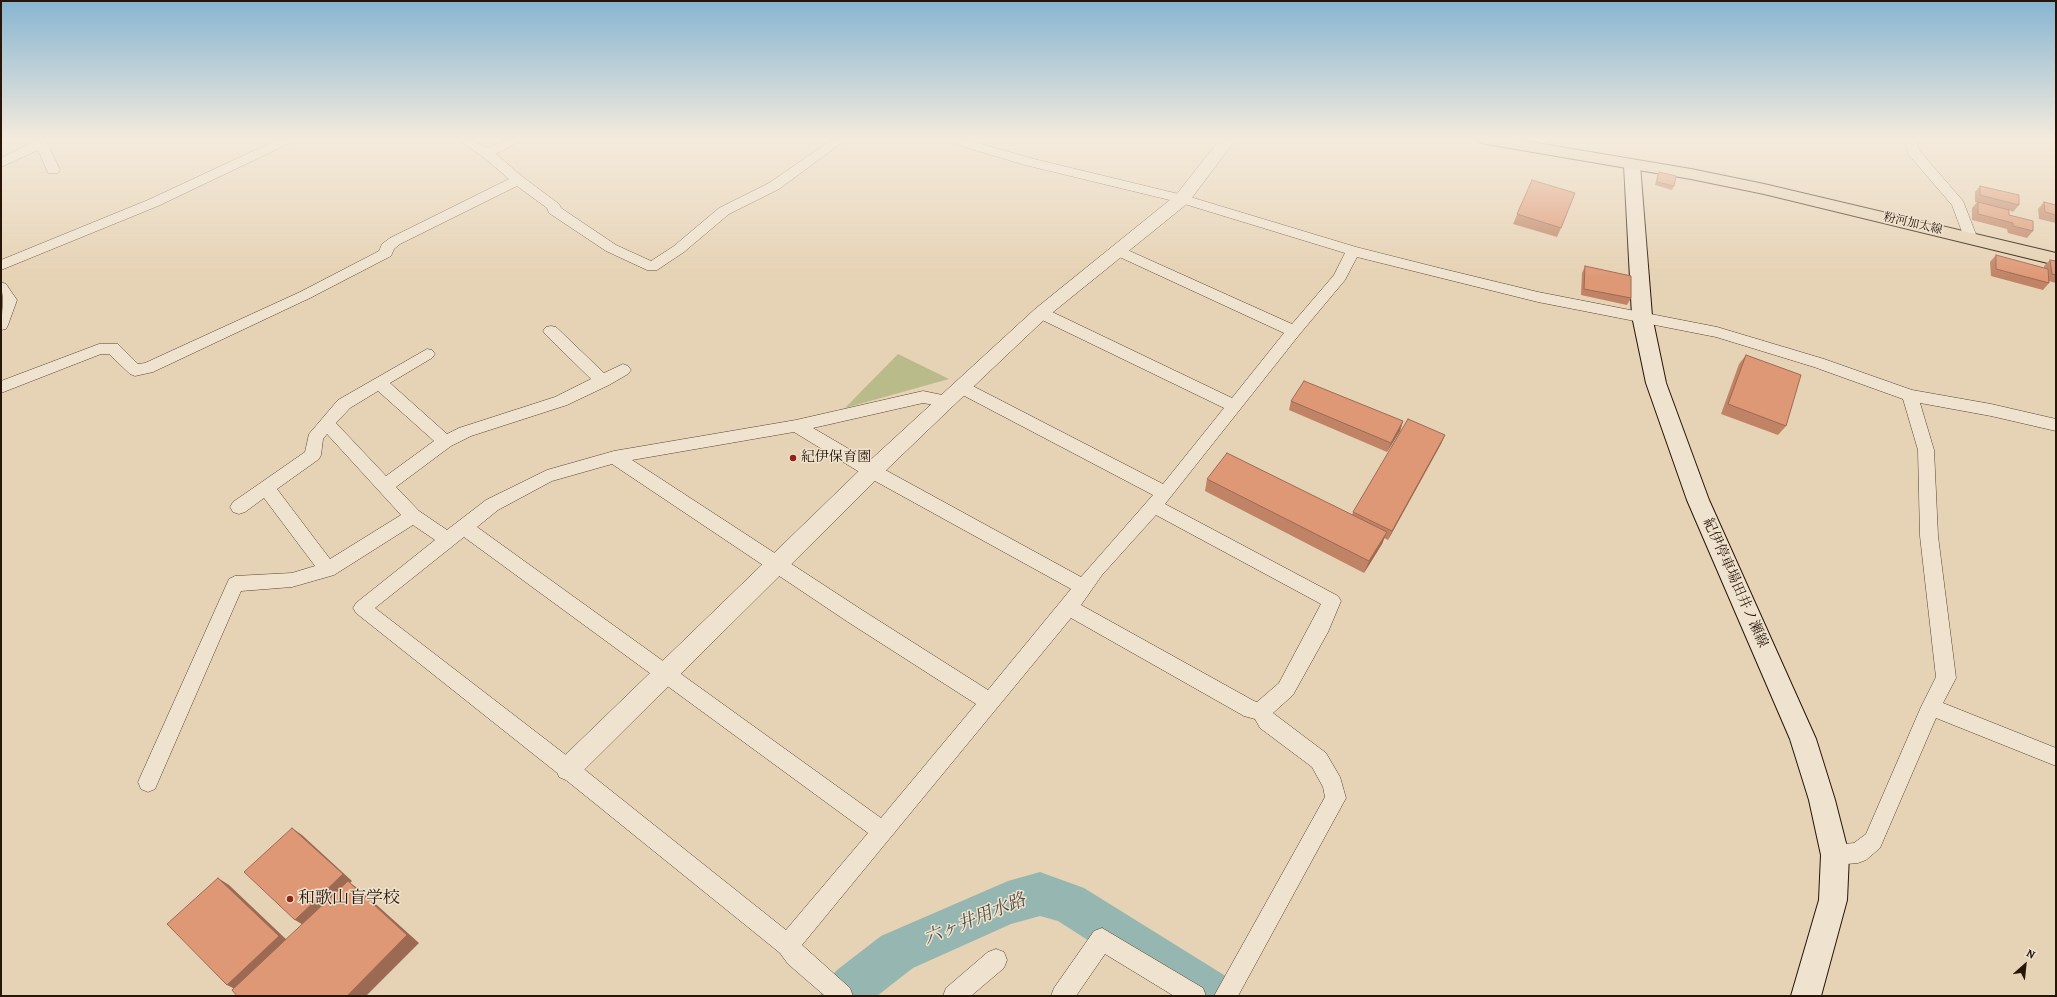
<!DOCTYPE html>
<meta charset="utf-8">
<style>
body{margin:0}
#map{position:relative;width:2057px;height:997px;overflow:hidden;background:#e6d2b4;font-family:Alegreya,serif}
canvas{display:block}
.frame{position:absolute;inset:0;border:2px solid #271508;pointer-events:none}
.north{position:absolute;left:2005px;top:945px;width:40px;height:40px;-webkit-text-stroke:3px #efe2ce;paint-order:stroke;rotate:27deg;font-size:11px;font-weight:700;line-height:16px;text-align:center;color:#271508}
.north::after{content:'';display:block;margin:auto;width:14px;height:18px;background:#271508;clip-path:polygon(50% 0,100% 100%,50% 72%,0 100%)}
</style>
<div id="map">
<canvas width="2057" height="997"></canvas>
<div class="frame"></div>
<div class="north">N</div>
</div>
<script>
const g = document.querySelector('canvas').getContext('2d');
g.lineJoin = 'round';
function paint(path, color) {
  g.fillStyle = color;
  g.fill(path, 'evenodd');
}
function toPath(rows) {
  const path = new Path2D();
  for (const r of rows) {
    path.moveTo(r[0], r[1]);
    for (let i = 2; i < r.length; i += 2) path.lineTo(r[i], r[i + 1]);
  }
  return path;
}
function stroke(path, color, width, dash) {
  g.strokeStyle = color;
  g.lineWidth = width;
  g.lineCap = dash ? 'butt' : 'round';
  g.setLineDash(dash || []);
  g.stroke(path);
}
function label(font, color, halo, rows, align = 'center') {
  g.font = font + ' Alegreya,"Noto Serif JP",serif';
  g.lineWidth = 3;
  g.setLineDash([]);
  g.textBaseline = 'middle';
  g.strokeStyle = halo;
  g.fillStyle = color;
  for (const [text, x, y, turn = 0] of rows) {
    g.save();
    g.translate(x, y);
    g.rotate((+turn || 0) * Math.PI / 180);
    g.textAlign = isNaN(turn) ? turn : align;
    if (halo) g.strokeText(text, 0, 0);
    g.fillText(text, 0, 0);
    g.restore();
  }
}
const green = toPath([
 [898,354,949,379,845,408]
]);
const river = toPath([
 [1040,872,1084,888,1232,980,1239,996,1175,996,1058,921,1040,916,1011,924,913,968,877,996,820,996,827,980,837,970,881,936,1008,881,1040,872]
]);
const minor = toPath([
 [38,139,50,139,47,143,60,170,58,173,48,173,38,150,1,167,1,158,38,139],
 [279,139,294,139,292,142,158,206,1,270,1,260,148,200,279,139],
 [457,139,471,139,487,148,506,139,521,139,519,142,496,154,523,177,559,204,561,208,616,245,651,261,674,246,719,208,769,183,833,139,847,139,779,189,729,214,684,252,657,270,647,270,606,251,549,213,547,208,517,186,400,244,394,249,391,256,310,298,153,372,135,376,130,374,109,354,101,354,1,393,1,381,99,344,118,344,138,364,145,363,300,292,379,251,382,244,390,238,509,179,482,156,457,139],
 [946,139,964,139,1034,159,1187,196,1356,247,1435,267,1538,292,1717,327,1824,359,1912,390,1991,404,2056,419,2056,431,1991,416,1920,403,1934,450,1938,536,1956,678,1943,703,2056,748,2056,766,1936,718,1880,848,1866,860,1858,863,1835,865,1827,862,1824,855,1827,848,1835,845,1854,843,1866,834,1921,707,1936,677,1920,536,1918,450,1903,399,1814,367,1716,337,1538,302,1357,257,1345,280,1299,335,1165,504,1338,596,1341,601,1328,632,1293,695,1273,713,1326,753,1340,777,1346,798,1238,996,1214,996,1325,797,1323,787,1312,767,1260,728,1255,719,1244,716,1071,618,802,945,850,988,853,996,825,996,788,964,780,953,561,776,356,613,353,608,356,603,435,540,413,525,334,575,292,587,241,591,155,789,148,792,141,789,138,782,229,579,235,576,292,573,315,566,264,498,245,512,239,514,233,512,230,507,233,502,305,452,309,434,338,400,427,349,432,350,435,354,432,358,390,383,447,434,459,428,555,397,591,379,546,335,543,331,546,327,551,326,556,327,604,373,623,364,628,366,631,370,628,374,609,385,567,405,471,436,451,446,396,487,419,511,447,530,486,500,547,470,614,451,796,420,923,391,952,397,954,401,952,405,946,407,923,403,813,428,878,466,1081,577,1153,495,955,391,953,387,955,383,961,381,967,383,1163,484,1224,408,1036,317,1034,313,1036,309,1041,308,1046,309,1232,398,1284,333,1113,254,1111,251,1113,248,1123,248,1292,324,1334,275,1345,253,1178,202,1025,165,948,142,946,139],
 [378,391,434,441,386,476,336,423,350,408,378,391],
 [794,432,866,476,1071,589,988,690,862,610,632,460,794,432],
 [327,434,401,515,330,559,277,489,319,459,321,455,323,439,327,434],
 [612,464,848,622,976,704,881,818,477,527,498,510,552,481,612,464],
 [1156,515,1321,604,1279,683,1257,702,1254,701,1081,605,1102,575,1156,515],
 [464,537,868,833,786,930,575,762,375,608,464,537],
 [1905,139,1917,139,1919,150,1963,201,1977,237,1975,240,1965,240,1952,205,1908,154,1905,139],
 [1,282,6,284,17,300,8,325,6,329,1,330,3,300,1,282],
 [1102,928,1203,988,1206,996,1174,996,1105,954,1076,996,1051,996,1054,988,1094,931,1102,928],
 [996,949,1004,952,1007,960,1004,968,971,996,943,996,946,988,988,952,996,949]
]);
const tertiary = toPath([
 [1220,139,1236,139,1188,203,1047,317,953,406,879,477,577,777,568,781,559,777,556,769,559,761,865,465,1035,309,1176,195,1220,139]
]);
const secondary = toPath([
 [1632,160,1638,161,1640,165,1652,316,1666,383,1709,500,1816,739,1835,800,1849,855,1847,900,1821,996,1791,996,1819,900,1821,855,1809,800,1790,739,1687,500,1646,383,1632,316,1624,165,1626,161,1632,160]
]);
const primary = toPath([
 [1478,139,1513,139,1691,169,1764,184,2056,253,2056,265,1764,194,1691,179,1486,144,1480,142,1478,139]
]);
const wall = toPath([
 [1659,172,1674,186,1672,190,1655,185,1657,176],
 [1532,180,1561,228,1557,237,1513,224],
 [1980,186,2019,205,2013,212,2009,210,2009,215,2033,231,2027,238,2008,233,2007,229,1972,220,1972,208,1977,202,1975,202,1975,192],
 [2044,202,2056,205,2056,223,2039,219,2038,209],
 [1996,255,2044,268,2044,266,2050,260,2056,261,2056,283,2049,281,2049,283,2043,290,1991,276,1990,262],
 [1585,266,1631,298,1627,305,1581,295,1582,273],
 [1746,355,1786,426,1778,435,1721,414,1739,364],
 [1291,401,1403,421,1400,431,1387,452,1289,410],
 [1445,435,1441,444,1388,540,1384,538,1382,544,1364,573,1205,491,1207,479,1352,515,1353,512]
]);
const shadedWall = toPath([
 [1403,421,1400,431,1387,452,1391,443],
 [1445,435,1441,444,1388,540,1392,531],
 [1387,532,1382,544,1364,573,1369,561],
 [292,828,302,835,352,881,350,883,359,889,419,943,366,996,347,996,305,926,295,920],
 [218,878,229,885,289,942,239,991,227,985]
]);
const building = toPath([
 [1659,172,1676,176,1674,186,1657,182,1659,172],
 [1532,180,1575,193,1561,228,1517,214,1532,180],
 [1980,186,2019,195,2019,205,1980,195,1980,186],
 [1978,202,2009,210,2009,215,2033,221,2033,231,2013,226,2013,223,1978,214,1978,202],
 [2044,202,2056,205,2056,215,2045,212,2044,202],
 [1996,255,2048,269,2049,283,1996,269,1996,255],
 [2050,260,2056,261,2056,275,2052,274,2050,260],
 [1585,266,1631,276,1631,298,1584,289,1585,266],
 [1746,355,1801,375,1786,426,1728,404,1746,355],
 [1304,381,1403,421,1391,443,1291,401,1304,381],
 [1408,419,1445,435,1392,531,1353,512,1408,419],
 [1227,453,1387,532,1369,561,1207,479,1227,453],
 [292,828,343,874,295,920,244,872,292,828],
 [218,878,279,936,227,985,167,924,218,878],
 [348,881,407,935,347,996,237,996,232,990,348,881]
]);
const markers = [
 [793,458,4,"#8f2418"],
 [290,899,4,"#8f2418"]
];
const farStreetnames = [
 ["粉河加太線",1913,224,13]
];
const poiNames = [
 ["紀伊保育園",801,458]
];
const streetNames = [
 ["紀伊停車場田井ノ瀬線",1735,583,66]
];
const nearPoinames = [
 ["和歌山盲学校",298,899]
];
const nearWaternames = [
 ["六ヶ井用水路",975,920,-22]
];
paint(green, '#b9bb8a');
paint(river, '#96b7b1');
stroke(minor, '#574433', 1);
stroke(tertiary, '#574433', 1);
stroke(secondary, '#271508', 2);
stroke(primary, '#271508', 2);
paint(minor, '#efe2ce');
paint(tertiary, '#efe2ce');
paint(secondary, '#efe2ce');
paint(primary, '#e6d2b4');
paint(wall, '#c08365');
paint(shadedWall, '#9c6a53');
paint(building, '#df9876');
stroke(building, '#9c6a53', 1);
const sky = g.createLinearGradient(0, 0, 0, 278);
sky.addColorStop(0, '#87b5d2');
sky.addColorStop(0.5, '#f4ebdd');
sky.addColorStop(1, '#f4ebdd00');
g.fillStyle = sky;
g.fillRect(0, 0, 2057, 278);
for (const [x, y, r, color] of markers) {
  const dot = new Path2D();
  dot.arc(x, y, r, 0, 2 * Math.PI);
  g.fillStyle = color;
  g.fill(dot);
  stroke(dot, '#efe2ce', 1.5);
}
label('12px', '#271508', '#efe2ce', farStreetnames);
label('14px', '#271508', '#efe2ce', poiNames, 'left');
label('14px', '#271508', '#efe2ce', streetNames);
label('17px', '#271508', '#efe2ce', nearPoinames, 'left');
label('italic 18px', '#4e4e43', '#efe2ce', nearWaternames);
</script>
